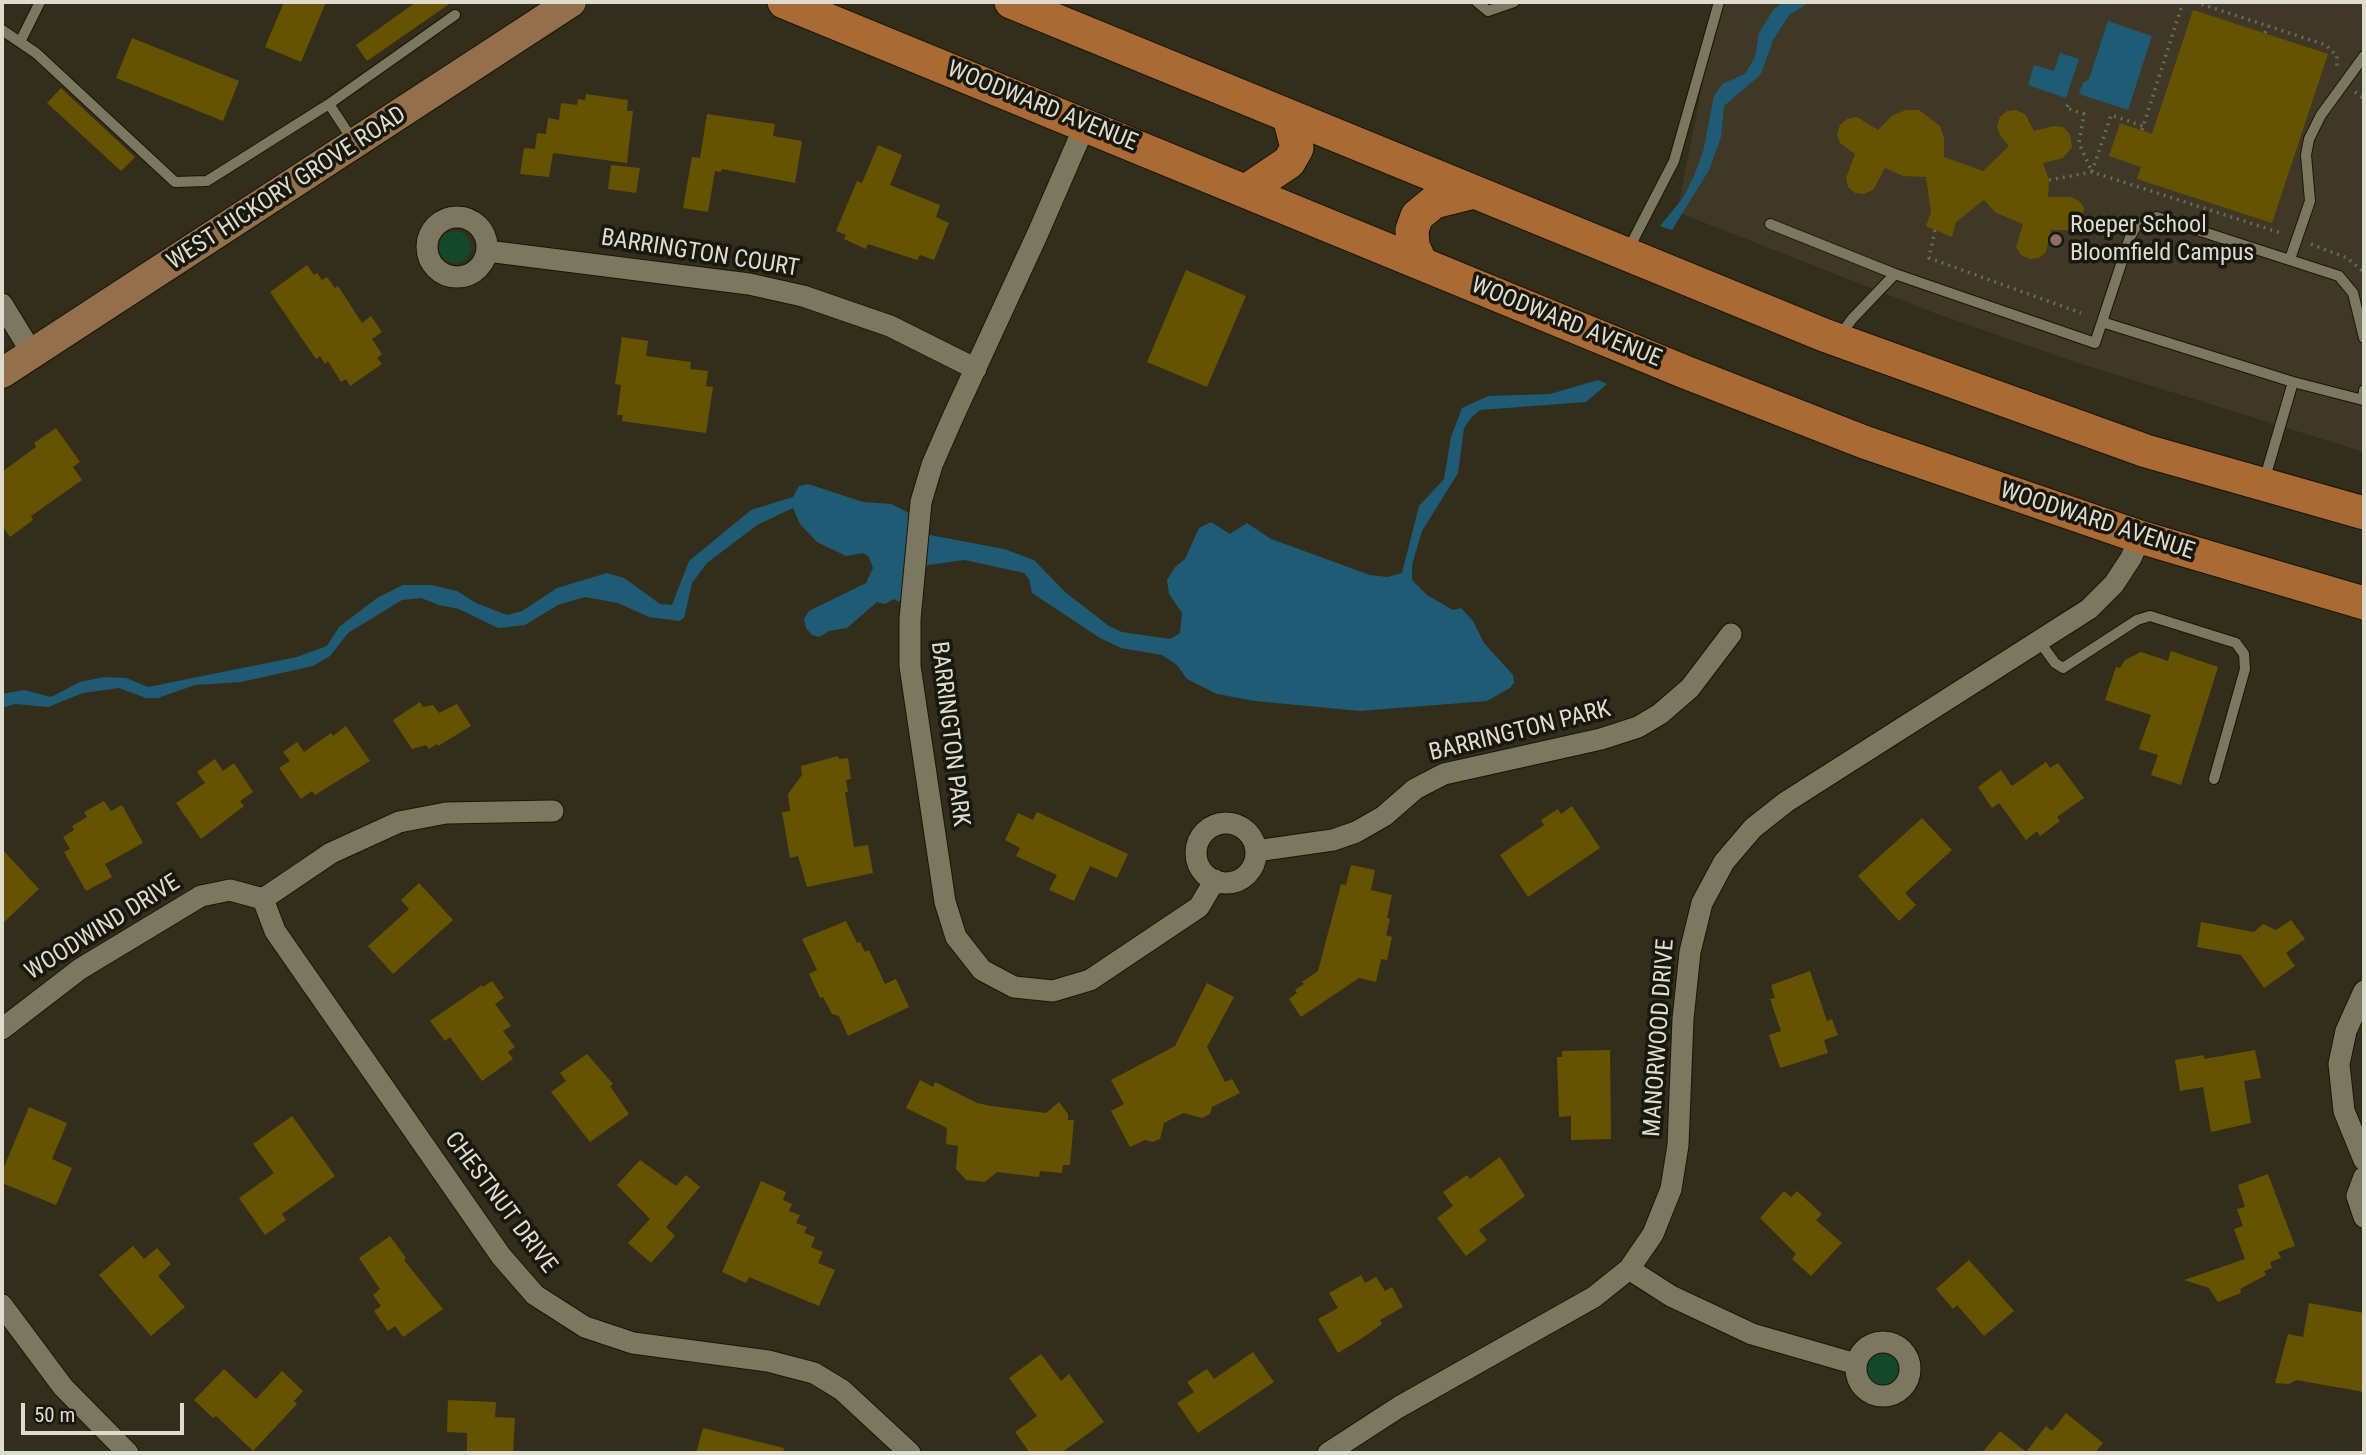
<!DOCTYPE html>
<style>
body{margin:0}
#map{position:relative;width:2366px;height:1455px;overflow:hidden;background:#332e1b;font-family:"Roboto Condensed",sans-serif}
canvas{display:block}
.frame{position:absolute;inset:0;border:4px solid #dedbcf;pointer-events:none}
.scale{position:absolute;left:21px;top:1403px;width:163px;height:32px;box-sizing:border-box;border:4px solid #dedbcf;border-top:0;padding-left:9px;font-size:21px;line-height:24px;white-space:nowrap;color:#dedbcf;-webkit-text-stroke:5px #19170e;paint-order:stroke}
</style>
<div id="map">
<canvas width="2366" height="1455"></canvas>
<div class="frame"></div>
<div class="scale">50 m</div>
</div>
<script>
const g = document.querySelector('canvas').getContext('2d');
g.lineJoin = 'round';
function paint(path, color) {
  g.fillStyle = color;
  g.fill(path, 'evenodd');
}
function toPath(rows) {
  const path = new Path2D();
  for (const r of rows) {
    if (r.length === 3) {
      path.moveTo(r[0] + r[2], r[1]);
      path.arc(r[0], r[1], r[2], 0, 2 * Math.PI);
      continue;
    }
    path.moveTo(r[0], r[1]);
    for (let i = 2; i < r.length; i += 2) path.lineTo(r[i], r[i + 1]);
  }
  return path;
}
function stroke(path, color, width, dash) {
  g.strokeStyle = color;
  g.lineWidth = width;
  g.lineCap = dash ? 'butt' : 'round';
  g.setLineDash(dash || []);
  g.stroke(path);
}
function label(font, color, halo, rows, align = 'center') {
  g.font = font + ' "Roboto Condensed",sans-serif';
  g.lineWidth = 7;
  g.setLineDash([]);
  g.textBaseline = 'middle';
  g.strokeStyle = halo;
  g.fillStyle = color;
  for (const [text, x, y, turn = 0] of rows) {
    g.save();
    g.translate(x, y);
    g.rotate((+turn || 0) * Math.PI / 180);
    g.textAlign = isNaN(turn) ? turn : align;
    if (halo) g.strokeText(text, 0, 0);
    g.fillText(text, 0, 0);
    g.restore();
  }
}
const education = toPath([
 [1719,2,2364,2,2364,452,2072,361,1940,315,1677,212]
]);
const green = toPath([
 [455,247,16],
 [1883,1369,16]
]);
const water = toPath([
 [1784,2,1810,2,1789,15,1773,40,1761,74,1724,106,1721,137,1709,170,1672,230,1660,226,1683,198,1694,176,1703,152,1714,96,1722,84,1745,74,1755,57,1759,33,1773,10],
 [2108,21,2152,36,2128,110,2079,94,2083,83,2089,79],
 [2060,53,2079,59,2066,98,2028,85,2034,65,2054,71],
 [1598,380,1607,384,1586,402,1480,410,1471,418,1464,428,1458,473,1422,531,1412,565,1412,580,1427,595,1453,610,1461,608,1473,621,1484,643,1513,675,1514,683,1510,688,1487,701,1360,711,1255,701,1217,694,1187,679,1177,665,1162,655,1121,648,1100,638,1032,593,1029,579,1024,573,965,560,928,565,917,573,899,602,894,599,885,604,877,602,847,628,829,631,819,637,812,635,806,628,804,619,809,611,866,583,873,568,869,557,863,553,846,556,817,542,800,524,793,508,757,525,707,563,692,583,684,618,679,621,649,617,618,603,585,597,558,605,525,625,498,628,459,609,439,605,421,598,402,600,348,633,330,656,313,666,241,682,195,685,158,698,146,698,119,688,83,693,48,707,15,704,2,708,2,694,24,690,51,697,80,682,104,677,126,678,148,687,297,657,327,646,339,627,377,598,403,585,431,585,457,591,476,603,507,615,522,611,557,588,607,573,624,578,660,604,672,605,689,561,751,510,793,497,799,486,808,484,863,502,891,504,915,516,930,535,1004,549,1034,560,1065,592,1109,626,1122,632,1170,639,1180,633,1182,613,1169,594,1167,580,1175,567,1185,559,1199,528,1211,522,1230,534,1247,523,1271,539,1370,575,1387,577,1402,573,1419,506,1444,479,1451,437,1462,408,1488,396,1550,394]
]);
const building = toPath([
 [284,2,326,2,301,62,265,47],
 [416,2,452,2,367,61,356,45],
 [2193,10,2328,54,2272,223,2137,179,2141,167,2109,156,2120,123,2152,134],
 [132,38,239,81,223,121,116,78],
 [61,88,135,157,121,171,47,103],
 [586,94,628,100,627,111,633,111,627,163,553,153,549,177,520,174,524,148,535,149,537,133,546,134,548,118,559,120,561,103,577,105,578,99,585,100],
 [1906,110,1919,110,1940,126,1944,138,1944,157,1983,171,2009,146,2000,135,1997,126,2000,117,2007,111,2016,110,2025,114,2034,131,2054,126,2063,127,2070,134,2072,147,2063,158,2043,163,2049,180,2048,197,2071,197,2079,201,2084,208,2082,222,2070,230,2051,230,2046,252,2039,258,2030,259,2021,255,2016,247,2023,224,1996,213,1984,200,1956,222,1952,237,1926,226,1931,212,1926,177,1903,176,1885,168,1873,190,1864,194,1855,193,1848,187,1846,178,1855,154,1840,143,1837,134,1840,125,1847,119,1857,117,1878,130,1893,115],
 [707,114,775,124,773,136,802,141,795,183,722,169,721,172,715,171,708,212,683,208,692,157,700,158],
 [878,145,902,155,890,185,940,205,936,217,949,223,934,260,920,255,917,260,868,244,866,249,844,239,846,235,836,231,857,181,862,183],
 [611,165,640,168,636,193,608,189],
 [307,265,314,275,317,273,322,280,327,277,335,288,338,286,362,323,371,316,382,332,372,339,382,354,377,358,382,364,350,386,346,379,341,382,328,361,325,364,320,356,316,359,270,292],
 [1186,270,1246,296,1207,387,1147,362],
 [622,337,648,341,646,356,691,362,690,369,708,371,706,386,713,387,706,433,622,421,623,415,617,415,621,385,615,384],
 [56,428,80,462,73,467,82,480,31,516,33,520,10,537,2,526,2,472,36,447,34,443],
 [2171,651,2218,667,2181,785,2151,775,2158,755,2139,749,2151,715,2105,700,2116,667,2120,668,2125,660,2141,652,2168,661],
 [420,702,423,707,433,705,439,713,457,704,471,726,438,746,437,744,429,749,426,745,412,749,393,720],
 [346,726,370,761,315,795,312,791,301,799,279,768,290,761,283,752,297,742,304,752,331,733,333,736],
 [838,756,839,759,848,758,851,779,846,780,848,792,845,792,854,847,868,845,873,873,807,887,798,856,790,858,782,812,790,811,788,794,802,775,801,766],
 [215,759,223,771,234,763,253,792,240,801,244,806,201,839,176,803,205,783,197,772],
 [2046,762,2050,768,2058,763,2084,798,2057,817,2060,821,2040,836,2037,831,2026,840,1999,803,1992,808,1978,787,2001,770,2012,786],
 [104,801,111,811,122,805,143,843,105,864,112,877,86,891,64,852,70,849,63,837,74,830,72,826,87,817,84,812],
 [1572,806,1600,848,1528,897,1500,855,1544,825,1541,820,1558,809,1561,814],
 [1037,812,1128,854,1117,878,1090,866,1074,901,1049,890,1057,875,1016,856,1020,848,1005,840,1018,813,1033,820],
 [1922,818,1952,850,1905,893,1916,905,1899,921,1858,876],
 [2,849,39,889,2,924],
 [1351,865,1375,870,1371,890,1392,895,1387,918,1390,919,1386,935,1392,937,1387,960,1381,959,1376,982,1359,978,1301,1017,1289,999,1297,993,1295,990,1304,984,1302,982,1318,971,1341,884,1346,885],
 [419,883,453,920,393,974,368,946,409,909,401,900],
 [2291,920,2305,939,2286,953,2295,966,2264,988,2241,955,2197,947,2201,922,2254,932,2263,924,2276,930],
 [846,921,857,943,860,942,865,952,869,950,885,984,896,979,909,1007,848,1036,839,1016,832,1014,823,997,820,998,809,974,817,970,802,939],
 [1810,971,1827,1021,1832,1019,1838,1035,1824,1040,1828,1053,1780,1068,1769,1035,1781,1031,1770,999,1775,998,1771,985],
 [492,981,504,998,495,1004,511,1026,503,1031,515,1047,508,1052,513,1059,482,1081,450,1037,445,1041,430,1021,482,985,483,987],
 [1207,983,1234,997,1207,1047,1225,1082,1232,1079,1240,1093,1212,1107,1210,1114,1202,1118,1183,1113,1164,1123,1160,1139,1153,1142,1145,1140,1130,1147,1111,1111,1124,1104,1111,1080,1175,1046],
 [1610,1050,1611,1139,1571,1140,1571,1116,1559,1117,1557,1057,1562,1057,1562,1051],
 [2255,1050,2261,1078,2244,1081,2251,1123,2211,1132,2203,1087,2180,1091,2175,1060,2204,1055,2204,1059],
 [587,1054,613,1084,610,1086,629,1114,590,1142,551,1092,566,1081,560,1073],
 [920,1080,933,1087,935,1082,977,1103,991,1106,1046,1113,1059,1102,1068,1114,1068,1120,1074,1120,1070,1165,1063,1165,1062,1173,1040,1171,1039,1177,997,1172,985,1182,966,1180,956,1169,958,1146,946,1144,947,1128,906,1108],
 [29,1107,67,1123,52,1159,72,1168,56,1205,2,1183,2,1172],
 [292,1116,335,1176,282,1214,286,1220,265,1235,239,1198,274,1173,253,1144],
 [1500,1157,1525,1196,1479,1230,1487,1240,1466,1256,1437,1218,1453,1206,1443,1192,1467,1175,1470,1179],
 [640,1160,676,1186,686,1175,700,1187,666,1227,675,1236,651,1263,628,1243,650,1219,617,1185],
 [2268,1174,2295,1246,2278,1252,2281,1258,2270,1262,2272,1268,2264,1271,2266,1275,2240,1289,2241,1293,2218,1302,2209,1288,2184,1280,2245,1259,2234,1229,2243,1226,2237,1209,2245,1207,2238,1185],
 [761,1181,786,1192,783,1200,792,1204,789,1211,800,1215,796,1223,807,1227,804,1233,815,1237,811,1247,823,1252,818,1263,835,1270,819,1306,749,1277,746,1283,722,1272],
 [1784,1191,1791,1197,1797,1191,1822,1214,1816,1220,1842,1243,1811,1276,1792,1259,1796,1254,1760,1218],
 [390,1236,406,1258,404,1260,443,1309,403,1337,395,1326,388,1331,374,1311,381,1306,373,1295,380,1289,359,1258],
 [133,1246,144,1259,157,1248,171,1264,158,1276,185,1307,151,1336,99,1275],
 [1969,1260,2014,1311,1984,1336,1957,1305,1953,1309,1936,1289],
 [1361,1275,1365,1283,1376,1277,1385,1291,1392,1287,1403,1307,1380,1320,1382,1324,1361,1339,1338,1353,1318,1319,1338,1308,1329,1293],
 [2309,1303,2364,1313,2364,1392,2296,1380,2289,1384,2275,1383,2288,1334,2303,1337],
 [1253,1352,1274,1382,1198,1433,1177,1403,1194,1392,1187,1382,1207,1369,1214,1379],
 [1041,1354,1061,1381,1069,1374,1104,1422,1061,1453,1030,1453,1015,1432,1037,1416,1009,1378],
 [224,1369,256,1399,282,1371,303,1391,294,1401,297,1404,253,1451,216,1416,213,1418,194,1400],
 [448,1400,496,1402,495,1417,515,1418,513,1453,467,1453,467,1433,447,1432],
 [2066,1413,2103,1443,2095,1453,1982,1453,2000,1431,2026,1452,2046,1426,2052,1431],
 [703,1428,784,1448,783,1453,696,1453]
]);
const path = toPath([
 [2195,2,2326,45,2337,56,2337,66],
 [2265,33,2268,26],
 [2355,92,2364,99],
 [2068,105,2066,108,2084,114,2079,143,2092,172,2111,115,2143,126],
 [2142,130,2183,2],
 [2049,180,2092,172,2281,233],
 [1935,230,1929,258,2081,313],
 [2311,244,2347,258,2364,272]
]);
const lane = toPath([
 [1477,2,1488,11,1514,2],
 [2,30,36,53,175,182,207,181,329,104,354,142],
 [20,42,40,2],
 [329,104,455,15],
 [1770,224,1895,274],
 [1627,252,1674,161,1719,2],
 [2290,259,2310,201,2306,155,2309,139,2321,115,2364,56],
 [2102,322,2293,382],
 [1839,337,1852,319,1895,274,2095,343,2130,237,2137,225,2157,217,2339,276,2353,293,2364,338],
 [2264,481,2293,382,2363,400,2364,390],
 [2039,641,2055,663,2063,668,2137,620,2150,616,2236,643,2244,654,2245,669,2214,779]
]);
const street = toPath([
 [1085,125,1038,233,953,417,932,465,921,502,910,619,910,666,945,902,956,937,982,970,1014,987,1053,991,1090,980,1199,907,1215,880],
 [457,247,30],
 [487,251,749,284,803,296,890,326,976,369],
 [2,304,32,353],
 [1226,853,30],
 [1256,851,1333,840,1356,832,1384,816,1415,789,1444,774,1601,739,1638,727,1660,714,1690,688,1731,634],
 [263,899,275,931,501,1256,535,1295,585,1327,633,1343,768,1361,814,1373,842,1390,910,1453],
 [263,899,331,853,399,822,446,813,553,811],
 [2364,991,2346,1031,2339,1064,2344,1111,2364,1160],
 [2,1029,80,969,201,896,230,890,263,899],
 [2364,1177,2357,1196,2364,1217],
 [1629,1269,1671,1296,1752,1334,1856,1364],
 [2,1305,63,1387,128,1453],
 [1883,1369,27],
 [1328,1453,1399,1407,1594,1297,1629,1269,1653,1234,1671,1189,1678,1145,1683,1019,1690,952,1702,903,1724,862,1753,828,1786,802,2089,609,2114,584,2131,558,2140,537]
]);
const secondary = toPath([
 [2,373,571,2]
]);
const primary = toPath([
 [784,2,1685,372,1864,442,2140,537,2364,603],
 [1011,2,1824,335,2146,451,2364,513],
 [1246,191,1289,162,1297,148,1289,117],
 [1421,263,1413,246,1412,230,1417,216,1434,202,1474,192]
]);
const markers = [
 [2056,240,7,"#8d6e63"]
];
const streetNames = [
 ["WOODWARD AVENUE",1042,107,22],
 ["WEST HICKORY GROVE ROAD",287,189,-33],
 ["BARRINGTON COURT",700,254,9],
 ["WOODWARD AVENUE",1566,323,22],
 ["WOODWARD AVENUE",2097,522,18],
 ["BARRINGTON PARK",1520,732,-14],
 ["BARRINGTON PARK",949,734,83],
 ["WOODWIND DRIVE",103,928,-32],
 ["MANORWOOD DRIVE",1660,1038,-86],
 ["CHESTNUT DRIVE",500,1203,53]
];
const poiNames = [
 ["Roeper School",2070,226],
 ["Bloomfield Campus",2070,254]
];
paint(education, '#3f3827');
paint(green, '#14482a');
paint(water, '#1f5b74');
paint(building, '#655302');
stroke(lane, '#1b1604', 12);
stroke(street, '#1b1604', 23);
stroke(secondary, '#1b1604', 32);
stroke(primary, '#1b1604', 35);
stroke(path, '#6d6958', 3.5, [2, 5]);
stroke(lane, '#7c7761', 10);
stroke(street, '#7c7761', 21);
stroke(secondary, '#93704b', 30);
stroke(primary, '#aa6a36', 33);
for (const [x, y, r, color] of markers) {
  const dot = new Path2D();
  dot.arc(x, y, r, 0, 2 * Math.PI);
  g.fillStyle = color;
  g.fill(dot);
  stroke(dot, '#19170e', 2.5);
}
label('24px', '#dedbcf', '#19170e', streetNames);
label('24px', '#dedbcf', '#19170e', poiNames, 'left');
</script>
